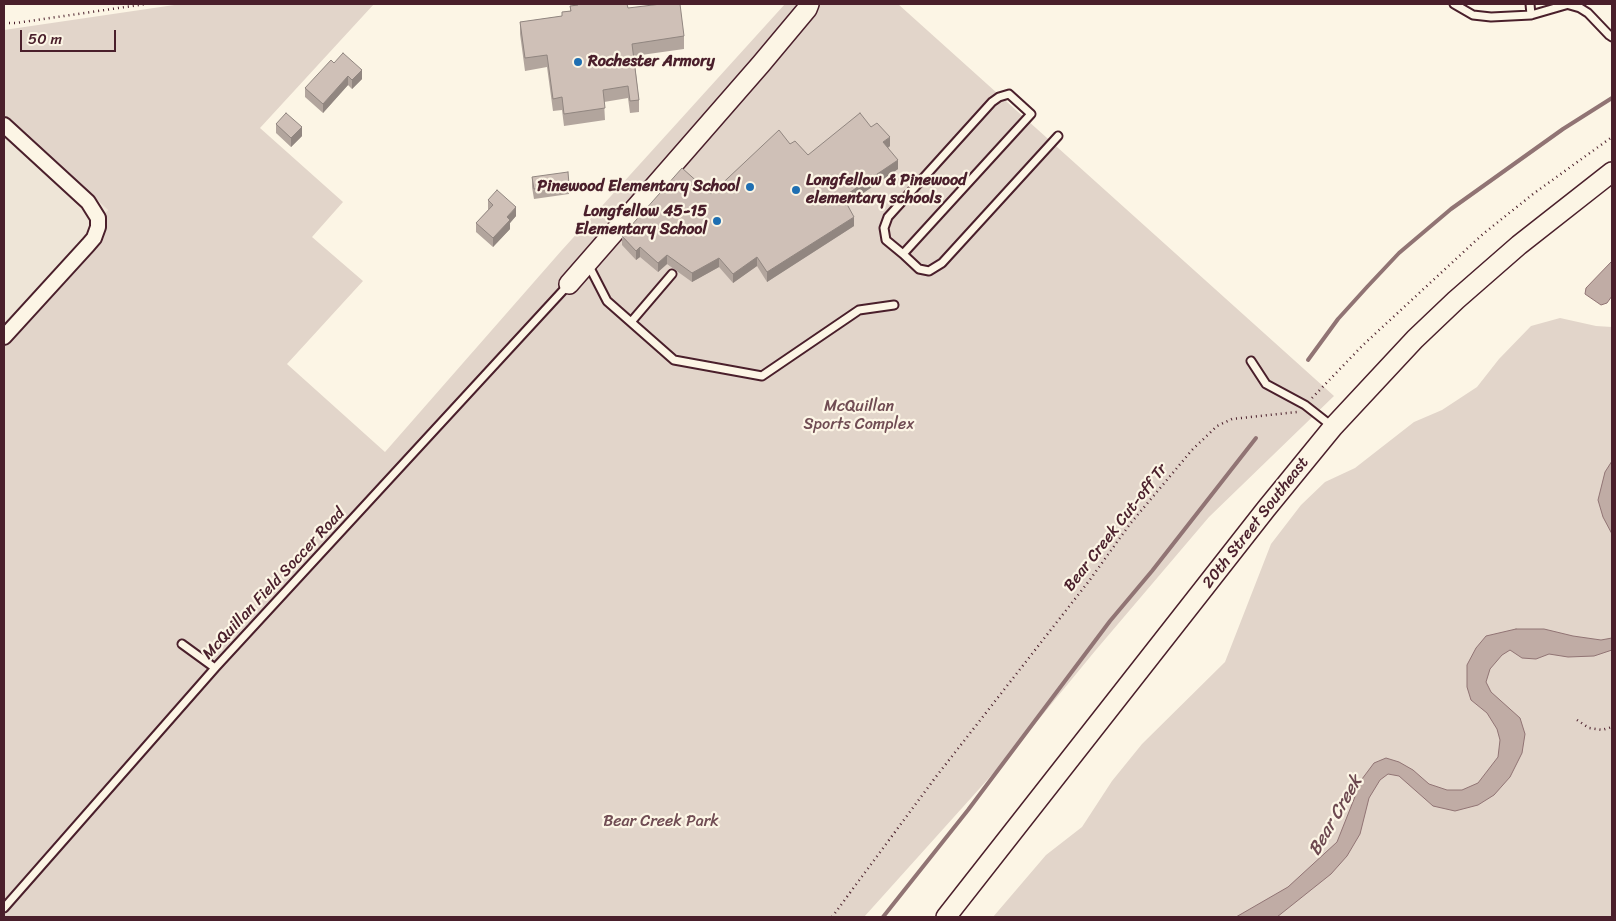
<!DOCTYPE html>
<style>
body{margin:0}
#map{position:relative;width:1616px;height:921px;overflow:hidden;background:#fcf5e5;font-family:Sriracha,sans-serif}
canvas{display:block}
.frame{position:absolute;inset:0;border:5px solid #4a1f2b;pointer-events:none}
.scale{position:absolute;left:20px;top:30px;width:96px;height:22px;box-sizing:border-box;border:2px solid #4a1f2b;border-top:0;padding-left:6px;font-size:15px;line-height:18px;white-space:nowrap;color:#4a1f2b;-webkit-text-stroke:4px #fcf5e5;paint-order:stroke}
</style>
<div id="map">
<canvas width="1616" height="921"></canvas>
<div class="frame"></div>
<div class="scale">50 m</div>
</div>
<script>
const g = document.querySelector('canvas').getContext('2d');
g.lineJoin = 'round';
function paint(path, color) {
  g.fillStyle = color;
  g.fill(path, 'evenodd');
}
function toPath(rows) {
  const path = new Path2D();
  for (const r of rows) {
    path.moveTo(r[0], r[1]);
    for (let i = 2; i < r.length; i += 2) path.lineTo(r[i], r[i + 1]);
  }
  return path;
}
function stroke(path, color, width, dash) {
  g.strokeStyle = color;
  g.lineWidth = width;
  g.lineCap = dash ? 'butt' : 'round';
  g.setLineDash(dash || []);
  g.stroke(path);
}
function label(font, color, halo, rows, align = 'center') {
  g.font = font + ' Sriracha,sans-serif';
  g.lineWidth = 4.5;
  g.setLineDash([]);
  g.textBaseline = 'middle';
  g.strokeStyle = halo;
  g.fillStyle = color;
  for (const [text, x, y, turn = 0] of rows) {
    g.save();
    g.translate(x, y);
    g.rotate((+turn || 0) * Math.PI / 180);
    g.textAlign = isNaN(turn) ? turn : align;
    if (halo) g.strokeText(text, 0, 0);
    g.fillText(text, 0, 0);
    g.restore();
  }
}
const built = toPath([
 [4,115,108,210,4,326]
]);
const green = toPath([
 [181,4,374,4,260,128,343,202,312,237,363,281,287,364,385,452,562,250,785,4,898,4,1334,396,1209,517,1095,651,1007,758,864,917,4,917,4,326,108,210,4,115,4,30],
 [1560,318,1596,326,1612,327,1612,917,993,917,1046,855,1082,827,1112,781,1142,744,1225,662,1271,544,1301,505,1325,482,1355,468,1414,422,1442,410,1477,387,1499,359,1531,326]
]);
const water = toPath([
 [1612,261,1612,296,1607,303,1601,305,1585,294,1586,288,1612,261],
 [1612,461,1612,534,1603,517,1598,500,1605,472,1612,461],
 [1516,629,1544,629,1573,636,1601,640,1612,638,1612,650,1594,656,1568,657,1549,654,1536,659,1522,658,1510,650,1502,655,1490,669,1486,682,1491,692,1520,718,1525,734,1522,753,1510,777,1494,795,1478,805,1455,811,1433,806,1399,776,1388,774,1380,780,1369,798,1360,834,1347,856,1331,874,1277,917,1236,917,1288,887,1337,842,1362,779,1374,763,1386,758,1399,762,1413,770,1429,784,1447,790,1462,790,1478,783,1498,757,1500,740,1497,729,1487,713,1471,700,1467,687,1467,665,1476,648,1486,636,1516,629]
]);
const stream = toPath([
 [1308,360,1338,319,1367,287,1399,253,1451,209,1563,129,1612,98],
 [883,917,968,810,1110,621,1152,571,1256,438]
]);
const path = toPath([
 [4,23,16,23,146,4],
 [1312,398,1363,345,1483,234,1533,194,1612,137],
 [1577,720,1589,728,1602,730,1612,727],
 [832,917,935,778,1089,581,1130,524,1192,450,1217,426,1232,419,1297,412]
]);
const lane = toPath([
 [1454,4,1473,15,1491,17,1531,15,1569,4],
 [1530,4,1531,15],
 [1566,4,1580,8,1588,13,1609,35,1612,37],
 [903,254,1031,114,1009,94,999,97,992,102,888,217,884,228,886,240,903,254,919,269,929,271,942,263,1058,136],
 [589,266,607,301,674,360,762,376,859,310,894,305],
 [631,322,672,274],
 [1251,361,1266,384,1305,405,1333,427],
 [182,644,215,668],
 [4,908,215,668,569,284]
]);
const street = toPath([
 [4,125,88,202,98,218,98,227,94,238,88,245,4,337]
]);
const secondary = toPath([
 [569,284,761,64,807,9,809,4],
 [946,917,1266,509,1333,427,1415,339,1456,300,1519,245,1612,172]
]);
const wall = toPath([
 [577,4,619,4,684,36,684,49,634,56,639,100,639,112,630,113,628,98,604,102,605,120,564,126,562,110,553,111,547,67,525,71,520,34,520,22,562,16,562,12,570,11,570,6,577,5],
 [334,63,362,79,352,89,348,85,323,113,305,97,305,88],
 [276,124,302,136,291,147,276,133],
 [871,127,890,146,888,148,898,169,847,204,854,226,767,282,757,266,733,283,719,267,692,282,667,264,658,272,640,257,636,260,622,245,622,236,711,194,790,144,808,155],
 [532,177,569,184,569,194,534,199,532,187],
 [488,200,516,216,510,223,510,229,493,247,476,232,476,223,488,210]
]);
const shadedWall = toPath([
 [362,70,362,79,352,89,352,80],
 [348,76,348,85,323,113,323,104],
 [302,127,302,136,291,147,291,138],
 [890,137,890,146,883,151,883,142],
 [898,160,898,169,843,207,843,197],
 [516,207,516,216,510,223,510,229,493,247,493,238,507,217],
 [854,217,854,226,767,282,767,272],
 [640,247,640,257,636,260,636,251],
 [667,255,667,264,658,272,658,263],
 [757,257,757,266,733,283,733,274],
 [719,258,719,267,692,282,692,273]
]);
const building = toPath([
 [578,4,627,4,628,8,661,4,680,4,684,36,632,44,639,100,630,101,628,86,603,90,605,108,564,114,562,97,553,99,547,55,525,58,520,22,562,16,562,12,571,11,570,6,578,5,578,4],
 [343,53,362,70,352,80,348,76,323,104,305,88,331,60,334,63,343,53],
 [286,113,302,127,291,138,276,124,286,113],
 [860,113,871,127,877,123,890,137,883,142,898,160,843,197,854,217,767,272,757,257,733,274,719,258,692,273,667,255,658,263,640,247,636,251,622,236,682,168,711,194,779,130,790,144,795,141,808,155,860,113],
 [568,172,569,184,534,189,532,177,568,172],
 [497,190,516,207,507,217,510,220,493,238,476,223,493,205,488,200,497,190]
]);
const markers = [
 [578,62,5,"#1f6fb2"],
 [750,187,5,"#1f6fb2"],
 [796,190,5,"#1f6fb2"],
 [717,221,5,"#1f6fb2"]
];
const poiNames = [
 ["Rochester Armory",588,62],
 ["Longfellow & Pinewood",806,181],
 ["elementary schools",806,199],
 ["Pinewood Elementary School",740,187,"right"],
 ["Longfellow 45-15",707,212,"right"],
 ["Elementary School",707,230,"right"]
];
const parkNames = [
 ["McQuillan",859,407],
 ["Sports Complex",859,425],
 ["Bear Creek Park",661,822]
];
const streetNames = [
 ["20th Street Southeast",1256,523,-52],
 ["Bear Creek Cut-off Tr",1116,528,-52],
 ["McQuillan Field Soccer Road",274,584,-47]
];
const waterNames = [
 ["Bear Creek",1336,816,-60]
];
paint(built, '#eee5d7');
paint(green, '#e2d5ca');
paint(water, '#c0aca5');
stroke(water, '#917474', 1);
stroke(stream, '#917474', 4);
stroke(lane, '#4a1f2b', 11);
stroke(street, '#4a1f2b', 18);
stroke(secondary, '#4a1f2b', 22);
stroke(path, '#4a1f2b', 2.5, [1, 4]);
stroke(lane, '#fcf5e5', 7);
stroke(street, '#fcf5e5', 14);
stroke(secondary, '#fcf5e5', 19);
paint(wall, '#b2a59d');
paint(shadedWall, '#918680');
paint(building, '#cfc0b7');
stroke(building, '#918680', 1);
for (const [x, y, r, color] of markers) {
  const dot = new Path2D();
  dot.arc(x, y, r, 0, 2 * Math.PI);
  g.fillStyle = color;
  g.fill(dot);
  stroke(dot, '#fcf5e5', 2);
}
label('bold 16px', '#4a1f2b', '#fcf5e5', poiNames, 'left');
label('16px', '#704c53', '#fcf5e5', parkNames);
label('16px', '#4a1f2b', '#fcf5e5', streetNames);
label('italic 18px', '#6d4950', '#fcf5e5', waterNames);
</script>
